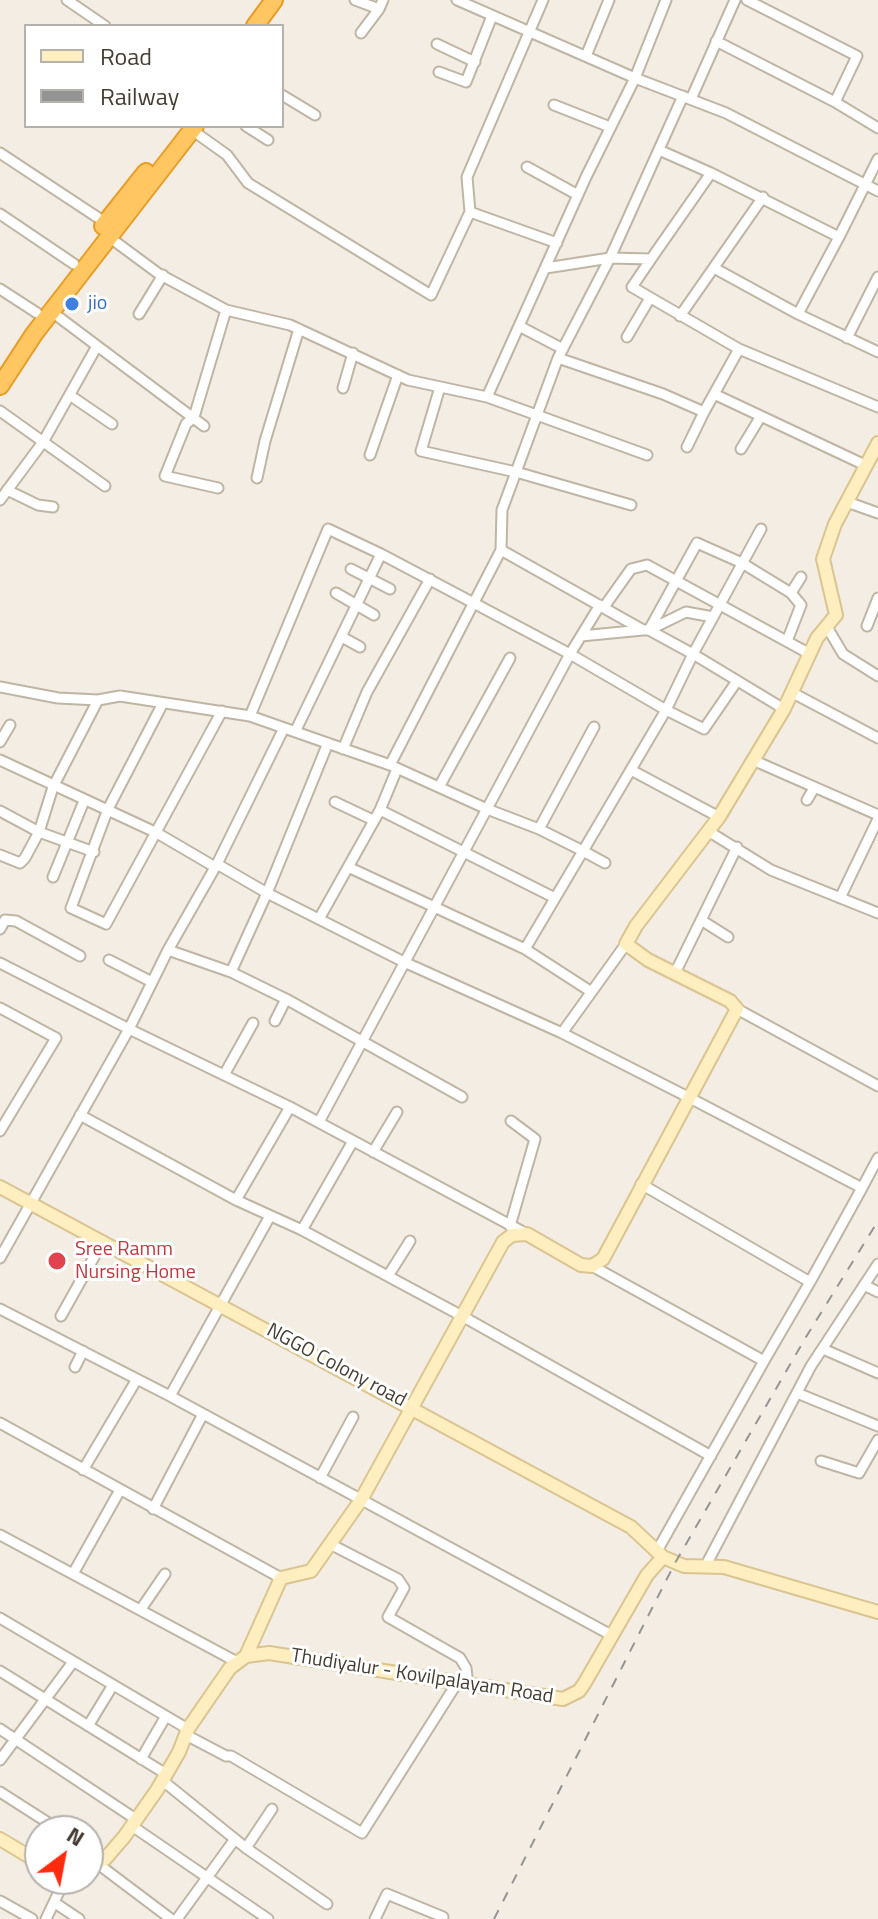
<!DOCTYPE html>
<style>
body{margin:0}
#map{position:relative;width:878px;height:1919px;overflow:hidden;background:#f3ede3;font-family:"Titillium Web",sans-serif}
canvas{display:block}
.legend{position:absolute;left:24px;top:24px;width:260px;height:104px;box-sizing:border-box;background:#fff;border:2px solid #b5b1ad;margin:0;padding:10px 14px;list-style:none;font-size:24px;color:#453d33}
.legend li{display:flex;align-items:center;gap:16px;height:40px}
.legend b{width:40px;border:2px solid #b5b1ad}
.north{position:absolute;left:24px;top:1815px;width:80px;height:80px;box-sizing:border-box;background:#fff;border:2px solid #b5b1ad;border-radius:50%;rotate:32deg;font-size:22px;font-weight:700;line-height:32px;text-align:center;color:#453d33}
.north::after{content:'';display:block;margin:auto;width:28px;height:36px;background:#ff2b0d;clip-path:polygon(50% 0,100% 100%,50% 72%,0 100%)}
</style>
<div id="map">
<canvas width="878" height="1919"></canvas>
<ul class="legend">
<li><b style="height:10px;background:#ffeec0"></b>Road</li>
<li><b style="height:10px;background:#949494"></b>Railway</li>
</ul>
<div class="north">N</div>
</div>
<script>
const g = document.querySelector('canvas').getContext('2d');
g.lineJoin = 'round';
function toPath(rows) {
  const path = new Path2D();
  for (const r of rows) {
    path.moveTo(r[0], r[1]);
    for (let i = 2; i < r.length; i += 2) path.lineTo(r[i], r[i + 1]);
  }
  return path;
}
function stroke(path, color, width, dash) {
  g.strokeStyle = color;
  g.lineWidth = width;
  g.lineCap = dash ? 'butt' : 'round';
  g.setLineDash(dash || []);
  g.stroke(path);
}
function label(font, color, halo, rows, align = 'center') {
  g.font = font + ' "Titillium Web",sans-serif';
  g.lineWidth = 6;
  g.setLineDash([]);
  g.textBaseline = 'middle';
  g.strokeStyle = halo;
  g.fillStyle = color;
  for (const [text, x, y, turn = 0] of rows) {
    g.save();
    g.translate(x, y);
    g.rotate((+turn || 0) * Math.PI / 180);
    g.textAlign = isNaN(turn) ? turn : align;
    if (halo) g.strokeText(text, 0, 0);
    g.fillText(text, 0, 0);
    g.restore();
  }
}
const street = toPath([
 [67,0,105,26],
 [355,0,379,9,383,0],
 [457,0,635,78,726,113,878,191],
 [747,0,857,56,835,102],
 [361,33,379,9],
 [716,41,835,102,878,128],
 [437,44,475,62],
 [586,56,609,0],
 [439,72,466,82,492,16],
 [282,95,315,115],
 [691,99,735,0],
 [554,105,610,127],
 [246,126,268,140],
 [192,130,227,155,248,183,431,295,470,212,467,177,543,0],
 [659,150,711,173],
 [0,153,106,223],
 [527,167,578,195],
 [470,212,557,243],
 [0,214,74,264],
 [109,237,159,274,226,310,290,325,408,380,487,397,586,177,635,78,666,0],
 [651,259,711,173,839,237,878,159],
 [546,268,610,258,651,259,632,287,739,349,704,412,663,394,558,358,516,472,631,505],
 [714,268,798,314,878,352],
 [0,289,37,313],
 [52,312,204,426],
 [139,314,163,275],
 [798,314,839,237],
 [680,316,763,197],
 [519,326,563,349],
 [627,337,650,298],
 [847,338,878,277],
 [739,349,878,407],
 [558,358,610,258,683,96],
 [343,388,353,353],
 [714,394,867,466],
 [71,396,112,424],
 [487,397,647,455],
 [0,411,105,486],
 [687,447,704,412],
 [741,449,761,416],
 [370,455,398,375],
 [257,478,265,441,299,329],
 [218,488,165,476,186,424,194,417,226,310],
 [7,490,38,505,53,507],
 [0,500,43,442,97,346],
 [847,502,878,513],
 [501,550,643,630,649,630,693,654,784,709],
 [351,569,390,589],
 [336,593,374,615],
 [791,593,801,577],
 [604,607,631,569,647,565,810,654],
 [867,626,878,598],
 [827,627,843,654,878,676],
 [649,630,697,543,742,563,791,593,801,605,787,641],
 [649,630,686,612,713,617],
 [581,636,643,630],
 [342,637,360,647],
 [737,681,704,729,666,710,693,654,761,529],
 [0,687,58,698,98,700,120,696,250,716,328,529,381,554,570,654,319,1122],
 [791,692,878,738],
 [163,703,108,809,71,908,106,924,222,711],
 [250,716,390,765,487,809,539,829,583,851,666,710,570,654,600,605],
 [295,732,381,554],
 [0,742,10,725],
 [343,749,367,692,430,579],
 [0,760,157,833,215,867],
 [755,761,878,815],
 [390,765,501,550,502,510,516,472,421,451,440,387],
 [631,770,719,817],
 [439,787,510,658],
 [807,800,814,788],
 [335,802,373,820],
 [380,810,555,898],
 [0,811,39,832,25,858,20,863,0,855],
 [539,829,594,727],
 [708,831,771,870,878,913],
 [94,852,39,832,53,787,98,700],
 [217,864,284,728],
 [348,867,525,949,590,991],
 [53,877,84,801],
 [840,898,878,819],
 [319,919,380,810,397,769],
 [701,920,728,937],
 [0,929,5,920,16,921,80,956],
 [525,949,583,851,605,863],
 [168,950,231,972,286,999,462,1097],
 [109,960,152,982],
 [0,963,129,1029,168,950,217,864,267,893,404,962,562,1033,688,1097,862,1188,810,1282,641,1184],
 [231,972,267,893,328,743],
 [675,973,737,847],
 [0,1008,56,1038,0,1131],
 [737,1009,878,1086],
 [275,1021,286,999],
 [562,1033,626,944],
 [224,1075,253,1023],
 [80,1115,236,1200,302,1230,462,1316,711,1456],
 [373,1152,397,1112],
 [862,1188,878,1158],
 [236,1200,290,1107],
 [510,1226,535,1139,511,1121],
 [302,1230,353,1141],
 [0,1258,129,1029,290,1107,527,1234],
 [592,1266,764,1361,657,1551],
 [388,1276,410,1241],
 [864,1285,878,1292],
 [0,1309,170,1396,613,1636],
 [61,1316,103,1241],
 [823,1349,878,1373],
 [764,1361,810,1282],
 [75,1367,83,1351],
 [797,1393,878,1426],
 [170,1396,270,1216],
 [0,1423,281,1578],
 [821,1461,859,1473,878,1440],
 [83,1470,137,1379],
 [320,1478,353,1417],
 [153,1509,203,1414],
 [0,1535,237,1662],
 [332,1545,398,1579,404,1588,388,1617,460,1658,466,1668,468,1685],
 [706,1565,811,1366,878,1264],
 [74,1572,120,1490],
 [141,1609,165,1574],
 [0,1618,188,1729],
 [0,1671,166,1774],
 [88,1726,113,1685],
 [0,1729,137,1820],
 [186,1735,226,1756,231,1756,362,1833,457,1683],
 [141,1759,166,1716],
 [0,1760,73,1662],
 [163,1781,246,1848,327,1904],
 [0,1792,61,1831],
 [132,1826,268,1919],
 [88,1848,105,1859],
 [246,1848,272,1809],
 [98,1864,171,1919],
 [0,1901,32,1919],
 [55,1903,79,1919],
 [46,1919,65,1879],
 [177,1919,235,1839],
 [375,1919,387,1894,443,1917,442,1919]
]);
const secondary = toPath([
 [0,1187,631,1527,663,1557],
 [246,1656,281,1578,311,1571,361,1500,503,1242,512,1235,527,1234,581,1265,592,1266,603,1259,737,1009,730,1001,648,960,626,944,636,926,719,817,784,709,817,638,836,615,823,559,835,524,878,443],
 [0,1839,40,1863],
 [88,1867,105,1859,124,1837,157,1790,179,1752,188,1729,203,1707,230,1668,246,1656,269,1653,563,1699,579,1691,584,1684,647,1575,663,1557,684,1566,724,1567,878,1612]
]);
const highway = toPath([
 [255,26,274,0],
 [103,226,146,172],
 [0,386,34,334,195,126]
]);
const rail = toPath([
 [494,1919,675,1563,806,1337,878,1221]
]);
const markers = [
 [72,304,8,"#3f7fe0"],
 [57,1261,10,"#e0444e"]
];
const shopNames = [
 ["jio",88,304]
];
const healthNames = [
 ["Sree Ramm",75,1250],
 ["Nursing Home",75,1273]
];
const streetNames = [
 ["NGGO Colony road",336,1366,28],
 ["Thudiyalur - Kovilpalayam Road",422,1677,9]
];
stroke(street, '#bfb5a5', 13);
stroke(secondary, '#dac490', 16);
stroke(highway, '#e89c27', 20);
stroke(street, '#fff', 9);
stroke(secondary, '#ffeec0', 12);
stroke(highway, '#ffc661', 16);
stroke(rail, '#949494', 2, [10, 10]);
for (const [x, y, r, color] of markers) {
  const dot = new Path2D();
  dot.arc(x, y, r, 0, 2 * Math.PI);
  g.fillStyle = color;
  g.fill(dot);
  stroke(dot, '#fff', 3);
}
label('20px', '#366cbe', '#fff', shopNames, 'left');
label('20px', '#be3a42', '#fff', healthNames, 'left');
label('20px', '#453d33', '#fff', streetNames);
</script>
